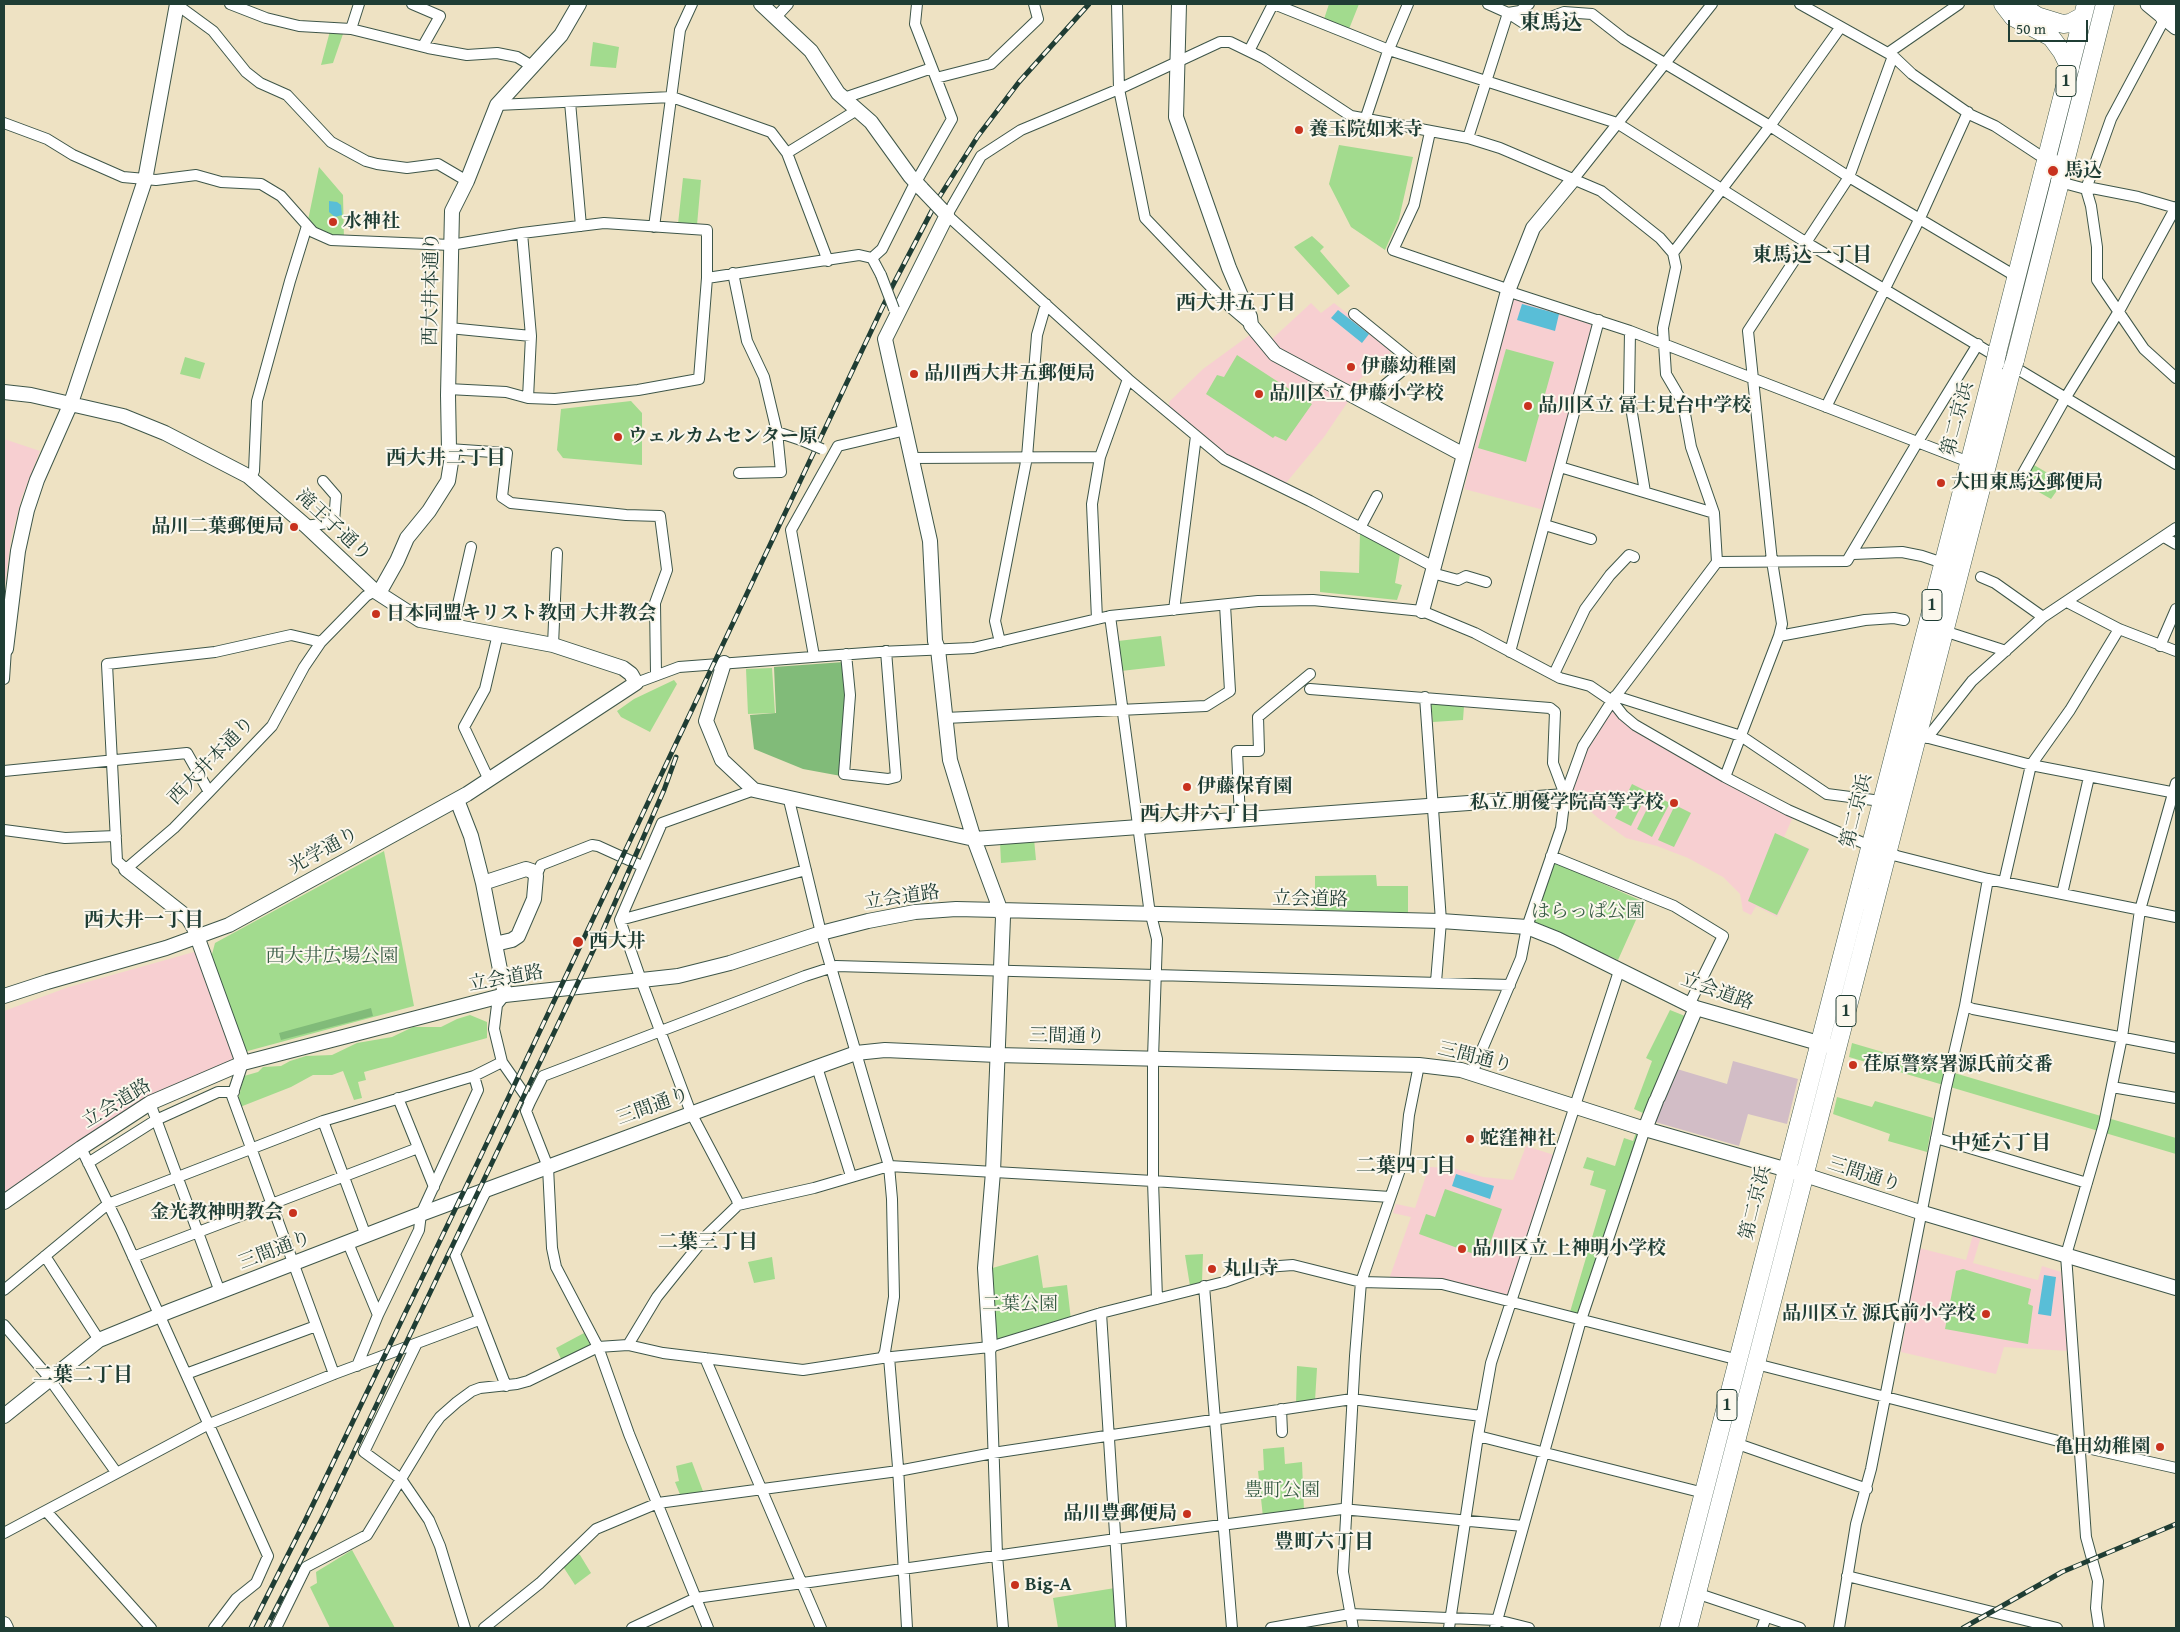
<!DOCTYPE html>
<meta charset="utf-8">
<style>
body{margin:0}
#map{position:relative;width:2180px;height:1632px;overflow:hidden;background:#eee2c3;font-family:"Gentium Book Plus",serif}
canvas{display:block}
.frame{position:absolute;inset:0;border:5px solid #1f3d34;pointer-events:none}
.scale{position:absolute;left:2008px;top:20px;width:80px;height:22px;box-sizing:border-box;border:2px solid #1f3d34;border-top:0;padding-left:6px;font-size:15px;line-height:18px;white-space:nowrap;color:#1f3d34;-webkit-text-stroke:4px #fbf7ec;paint-order:stroke}
</style>
<div id="map">
<canvas width="2180" height="1632"></canvas>
<div class="frame"></div>
<div class="scale">50 m</div>
</div>
<script>
const g = document.querySelector('canvas').getContext('2d');
g.lineJoin = 'round';
function paint(path, color) {
  g.fillStyle = color;
  g.fill(path, 'evenodd');
}
function toPath(rows) {
  const path = new Path2D();
  for (const r of rows) {
    path.moveTo(r[0], r[1]);
    for (let i = 2; i < r.length; i += 2) path.lineTo(r[i], r[i + 1]);
  }
  return path;
}
function stroke(path, color, width, dash) {
  g.strokeStyle = color;
  g.lineWidth = width;
  g.lineCap = dash ? 'butt' : 'round';
  g.setLineDash(dash || []);
  g.stroke(path);
}
function label(font, color, halo, rows, align = 'center') {
  g.font = font + ' "Gentium Book Plus","Noto Serif JP",serif';
  g.lineWidth = 4;
  g.setLineDash([]);
  g.textBaseline = 'middle';
  g.strokeStyle = halo;
  g.fillStyle = color;
  for (const [text, x, y, turn = 0] of rows) {
    g.save();
    g.translate(x, y);
    g.rotate((+turn || 0) * Math.PI / 180);
    g.textAlign = isNaN(turn) ? turn : align;
    if (halo) g.strokeText(text, 0, 0);
    g.fillText(text, 0, 0);
    g.restore();
  }
}
const built = toPath([
 [1513,295,1593,322,1544,510,1464,489],
 [1311,303,1321,313,1334,303,1394,350,1352,386,1347,383,1340,395,1349,400,1324,437,1286,483,1229,457,1169,407,1169,402,1203,369,1251,334,1337,393,1343,381,1282,351,1272,339],
 [4,439,40,451,22,497,11,539,4,593],
 [1612,706,1793,817,1784,837,1810,849,1777,917,1756,906,1751,915,1743,911,1740,894,1723,877,1688,858,1657,846,1626,838,1598,818,1570,793,1586,749],
 [194,952,198,953,235,1060,118,1118,4,1193,4,1011,66,988],
 [1526,1146,1554,1155,1508,1298,1441,1283,1388,1282,1411,1217,1393,1213,1396,1204,1415,1208,1429,1167,1453,1168,1483,1177,1513,1180],
 [1974,1231,1982,1233,1973,1263,2038,1280,2042,1266,2061,1272,2068,1351,2004,1347,1996,1374,1901,1352,1919,1248,1966,1260]
]);
const industrial = toPath([
 [1733,1061,1798,1079,1787,1124,1748,1114,1739,1146,1655,1122,1677,1069,1727,1084]
]);
const green = toPath([
 [1329,4,1359,4,1349,29,1324,19],
 [330,31,344,31,333,63,321,65],
 [593,42,619,47,616,68,590,66],
 [1339,145,1413,157,1399,219,1385,250,1351,227,1329,184],
 [319,167,343,195,344,240,307,225],
 [683,178,701,180,697,225,678,224],
 [1312,236,1324,247,1320,251,1350,286,1338,295,1294,247],
 [1506,349,1554,362,1526,462,1478,448],
 [1237,355,1312,404,1286,441,1275,436,1273,438,1206,394,1217,375,1224,377],
 [185,357,205,363,200,379,180,374],
 [631,401,642,413,642,465,563,458,557,450,561,409],
 [2034,465,2063,482,2051,499,2023,483],
 [1360,532,1400,554,1395,583,1402,585,1397,600,1320,592,1320,571,1359,573],
 [1161,636,1165,666,1121,671,1118,641],
 [772,668,775,713,748,714,746,669],
 [674,680,677,684,650,732,621,717,617,711,634,699],
 [1431,703,1464,706,1463,720,1433,722],
 [1632,784,1648,792,1631,826,1615,818],
 [1654,795,1670,803,1652,837,1637,829],
 [1675,805,1691,813,1674,847,1658,840],
 [1775,833,1809,849,1777,915,1748,901],
 [1034,839,1036,860,1001,863,1000,842],
 [384,851,414,1006,244,1052,211,958,215,943],
 [1554,862,1644,902,1618,960,1534,922],
 [1376,875,1377,886,1408,886,1408,913,1315,910,1315,876],
 [1670,1010,1685,1016,1635,1142,1579,1315,1570,1312,1606,1190,1590,1185,1594,1171,1583,1168,1587,1157,1615,1166,1624,1138,1633,1141,1643,1113,1634,1109,1652,1061,1646,1058],
 [470,1015,487,1022,487,1038,364,1072,366,1080,358,1082,362,1098,354,1100,343,1071,332,1075,313,1075,291,1087,240,1107,238,1100,244,1076,258,1072,263,1067,281,1066,290,1061,306,1056,332,1055,357,1043,392,1037,413,1027,441,1027,457,1019],
 [1852,1043,2176,1138,2176,1154,1849,1057],
 [1837,1097,1872,1107,1875,1101,1933,1118,1927,1152,1888,1141,1890,1134,1833,1114],
 [1445,1189,1502,1209,1485,1258,1419,1234,1426,1214,1435,1217],
 [1203,1254,1202,1282,1190,1286,1185,1255],
 [1038,1255,1043,1288,1067,1285,1071,1320,997,1343,989,1269],
 [772,1257,775,1279,754,1283,748,1262],
 [1963,1269,2031,1289,2028,1304,2033,1306,2028,1344,1945,1329,1956,1271],
 [584,1333,591,1346,562,1361,556,1348],
 [1297,1366,1317,1368,1315,1401,1296,1404],
 [1284,1447,1285,1464,1302,1462,1304,1511,1263,1517,1258,1471,1264,1470,1263,1449],
 [692,1462,704,1494,681,1497,675,1482,679,1481,676,1466],
 [352,1550,395,1628,330,1628,310,1587,317,1583,316,1572],
 [576,1553,580,1555,591,1573,575,1585,564,1568,566,1562],
 [1115,1588,1117,1628,1058,1628,1053,1598]
]);
const forest = toPath([
 [844,662,847,705,841,776,803,769,754,749,750,715,776,713,774,667],
 [371,1008,373,1016,281,1040,279,1033]
]);
const water = toPath([
 [329,201,337,202,341,205,342,215,335,217,329,212],
 [1522,304,1559,314,1555,331,1517,320],
 [1338,310,1369,334,1362,343,1331,318],
 [1456,1174,1494,1186,1490,1199,1452,1186],
 [2044,1275,2056,1277,2051,1316,2038,1314]
]);
const street = toPath([
 [176,4,213,31,246,72,260,83,287,95,331,142,366,161,377,164,407,168,438,164,467,181],
 [230,4,266,18,299,26,351,29,428,48,467,55,497,53,517,57,532,66],
 [412,4,440,16,423,46],
 [1117,4,1119,89,1145,218,1231,308,1251,325],
 [1274,4,1389,50,1617,123,1807,243,2176,464],
 [1488,4,1508,13,1525,24,1532,24,1564,12,1592,14,1624,39,1770,126,1849,177,2017,277],
 [1800,4,1893,56,1912,74,1971,115,1995,126,2039,155,2065,163],
 [776,17,788,4],
 [2165,18,2111,119,2086,189,2091,206,2097,247,2097,280,2144,349,2176,378],
 [351,29,359,4],
 [1249,51,1273,4],
 [1888,53,1959,4],
 [936,78,991,64,1038,19,1034,4],
 [844,98,932,68],
 [570,102,581,226],
 [497,105,672,97,771,132,787,153,828,261],
 [1365,120,1387,54,1408,4],
 [4,123,47,139,73,155,123,177,156,180,196,175,221,182,261,184,281,196,313,232,331,240,451,245,522,233,604,223,707,230,707,278,699,379,638,390,555,399,528,398,506,392,448,389],
 [1430,132,1414,205,1393,250,1504,288,1513,293,1630,331,1969,462],
 [1468,138,1508,13,1520,11,1529,4],
 [787,153,857,110],
 [1572,181,1712,4],
 [2056,181,2086,189,2092,188,2138,197,2176,208],
 [654,227,680,30,692,4],
 [522,233,531,336,528,398],
 [1673,253,1770,126,1840,28],
 [872,258,881,275],
 [733,273,747,341,764,377,777,432,781,472,739,473],
 [707,278,859,255,872,258,882,249,912,189,952,119,915,24,917,4],
 [1354,314,1413,362,1364,402],
 [449,328,531,336],
 [1630,331,1629,395,1645,492],
 [1826,407,1920,218,1968,112],
 [777,432,801,440],
 [449,449,507,453,502,497,511,503,626,515,660,516,667,570,655,603,656,674],
 [912,458,1100,457],
 [1560,467,1714,513],
 [251,478,254,471,257,401,290,281,307,226],
 [2009,480,2017,484,2066,397,2119,311,2176,207],
 [1545,525,1591,539],
 [306,526,334,522,336,496,323,481],
 [1360,528,1377,496],
 [2164,537,2176,544],
 [1853,554,1902,552,1922,556,1943,563],
 [1434,567,1310,501,1224,459,1128,379,947,215,981,156,1021,130,1119,89,1220,42,1230,42,1263,58,1351,116,1468,138,1500,148,1601,191,1660,238,1673,253,1676,267,1663,328,1666,374,1683,403,1691,447,1714,513,1717,562],
 [1432,573,1458,580,1466,576,1486,582],
 [1981,577,1995,583,2043,617],
 [2067,602,2119,629,2176,651],
 [1174,610,1196,436],
 [1110,616,1149,907,1157,939,1153,1058,1153,1181,1157,1299],
 [1097,619,1092,504,1100,457,1128,379],
 [453,626,471,547],
 [1944,631,2006,651],
 [1779,636,1865,620,1894,618,1904,620],
 [321,642,291,635,215,652,107,664,117,861,126,869,174,828,209,792,272,726,304,667,321,642,366,596,375,591],
 [1000,642,995,621,1027,457,1037,335,1046,304],
 [553,645,557,553],
 [2160,646,2176,609],
 [4,649,6,649,4,679],
 [1510,652,1599,320],
 [846,654,850,695,844,774,888,779,896,777,886,651],
 [814,656,791,530,838,446,906,430],
 [1554,674,1585,609,1610,575,1629,555,1634,557],
 [636,683,679,667,879,652,973,648,1110,616,1258,601,1313,600,1422,611,1475,633,1560,678,1590,686,1612,701,1623,715,1635,725,1725,777,1788,810,1870,846,1897,856,1988,879,2176,917],
 [1310,689,1550,708,1555,712,1553,763,1565,795],
 [1615,696,1741,736,1827,794,1881,801],
 [1425,697,1441,921,1436,982],
 [945,718,1206,706,1230,691,1225,605],
 [1921,736,2031,765,2176,793],
 [1927,738,1972,681,2043,617,2176,528],
 [4,771,187,753,209,792],
 [1725,777,1779,636,1782,624,1772,561,1748,331,1849,177,1893,56],
 [489,780,464,727,485,689,498,634],
 [789,800,821,933,889,1166,892,1199,894,1297,885,1352,882,1358],
 [1240,820,1237,751,1259,751,1258,717,1310,674],
 [4,830,65,838,116,836],
 [1551,856,1674,906,1723,936,1689,1005],
 [536,876,541,865,592,845,598,846,642,866],
 [2004,882,2031,765,2070,710,2119,629],
 [2062,894,2089,777],
 [620,920,806,870],
 [505,995,497,1005,494,1029,502,1062,530,1102,526,1111,548,1167,552,1248,556,1267,598,1347,629,1434,708,1628],
 [1965,1006,1973,1009,2176,1048],
 [243,1063,232,1096,334,1374],
 [817,1067,851,1176],
 [1472,1073,1521,958,1527,927,1561,828,1565,796,1583,746,1612,701,1717,562,1847,561,1917,443,1978,344],
 [2112,1087,2176,1098],
 [398,1098,434,1187],
 [530,1102,543,1076,805,976,836,966,1510,985],
 [150,1103,220,1292],
 [323,1121,366,1236],
 [1936,1138,2087,1183],
 [81,1148,121,1230,268,1556,256,1583,236,1599,214,1628],
 [88,1163,156,1120,218,1092,234,1092],
 [487,1189,455,1254,506,1386],
 [738,1205,737,1200,691,1113,641,980,620,920,662,823,754,790],
 [348,1243,378,1315,357,1366],
 [45,1256,99,1340],
 [133,1257,418,1148],
 [1204,1286,1232,1628],
 [4,1290,108,1204,323,1121,474,1076],
 [1101,1313,1121,1628],
 [378,1315,419,1230,421,1214,478,1090,474,1076,502,1062],
 [4,1325,46,1374,116,1472],
 [416,1345,364,1452,401,1479,429,1520,440,1546,465,1628],
 [628,1345,657,1297,677,1272,708,1234,738,1205,814,1188,889,1166,1153,1181,1390,1197],
 [990,1347,997,1555,1003,1628],
 [889,1357,898,1467,907,1628],
 [705,1358,821,1628],
 [1756,1364,2078,1446,2176,1468],
 [186,1374,316,1326],
 [1281,1409,1282,1432],
 [1478,1436,1704,1493],
 [1735,1443,1867,1489],
 [46,1511,151,1628],
 [4,1533,207,1425,334,1374,479,1320],
 [1847,1576,2057,1628],
 [1696,1593,1800,1628],
 [276,1628,306,1567,367,1535,432,1428,440,1417,457,1402,472,1391,480,1388,517,1384,528,1381,598,1347,628,1345,663,1353,803,1370,882,1358,990,1347,1101,1313,1224,1282,1266,1267,1293,1265,1361,1282,1442,1284,1739,1360],
 [484,1628,540,1583,596,1529,658,1503,898,1471,993,1453,1352,1399,1481,1416],
 [632,1628,696,1598,1116,1539,1342,1509,1523,1526],
 [1271,1628,1350,1614,1497,1620,1529,1628],
 [1353,1628,1343,1572,1355,1356,1361,1282,1405,1155,1409,1115,1419,1065],
 [1449,1628,1478,1436,1491,1363,1619,971],
 [1495,1628,1581,1320,1645,1129],
 [1762,1628,1766,1617],
 [1839,1628,1856,1524,1871,1469,1946,1088,1965,1006,1988,879],
 [2099,1628,2096,1608,2098,1581,2086,1537,2066,1255,2104,1124,2122,1037,2140,910,2176,783]
]);
const secondary = toPath([
 [761,4,811,51,838,93,871,122,910,176,922,189],
 [1179,4,1176,117,1229,268,1250,317,1251,325,1275,354,1464,455],
 [942,210,947,215,885,339,930,541,935,641,938,649,950,760,974,839,1003,917,993,1172,985,1268,990,1347],
 [4,392,31,395,123,416,165,433,248,476,306,526,375,591,420,620,553,645,623,668,631,674,636,683,467,794,229,925,166,948,47,982,4,996],
 [379,593,397,561,407,538,429,511,448,481,452,456,449,449,448,395,452,211,467,181,497,105,561,35,579,4],
 [1422,611,1508,291,1533,228,1572,181],
 [6,649,18,551,27,510,37,480,71,403,145,180,177,4],
 [724,663,706,721,722,760,754,790,974,839,1565,796],
 [457,800,471,836,483,883,505,995],
 [126,869,188,918,194,928,243,1063],
 [483,883,526,869,532,871,536,876,534,899,518,936,512,940,495,944],
 [1658,1097,1696,1008],
 [1645,1129,1656,1101],
 [4,1202,81,1148,150,1103,243,1063,505,995,678,976,730,963,821,933,868,921,915,912,956,909,999,910,1441,921,1527,927,1557,939,1696,1008,1829,1046],
 [4,1416,99,1340,170,1311,421,1214,817,1067,856,1053,885,1050,997,1055,1419,1065,1461,1070,1645,1129,1805,1175,1923,1213,2176,1288],
 [4,1624,6,1628]
]);
const primary = toPath([
 [2148,4,2176,27]
]);
const highway = toPath([
 [2003,4,2013,17,2051,37,2062,52,2070,68],
 [2019,4,2037,16,2063,24,2070,23,2083,16],
 [2165,18,2170,4],
 [1998,349,2086,4],
 [2015,360,2105,4],
 [1669,1628,1995,363],
 [1688,1628,2011,372]
]);
const rail = toPath([
 [251,1628,304,1523,476,1166,893,285,938,199,978,136,1019,82,1089,4],
 [266,1628,324,1515,603,930,664,790,676,757],
 [1963,1628,2062,1572,2176,1524]
]);
const streetBridge = toPath([
 [881,275,894,309],
 [801,440,822,449]
]);
const secondaryBridge = toPath([
 [922,189,942,210]
]);
const highwayBridge = toPath([
 [1995,363,1998,349],
 [2011,372,2015,360]
]);
const markers = [
 [1299,130,5,"#c8321e"],
 [2053,171,6,"#c8321e"],
 [333,222,5,"#c8321e"],
 [1351,367,5,"#c8321e"],
 [914,374,5,"#c8321e"],
 [1259,394,5,"#c8321e"],
 [1528,406,5,"#c8321e"],
 [618,437,5,"#c8321e"],
 [1941,483,5,"#c8321e"],
 [294,527,5,"#c8321e"],
 [376,614,5,"#c8321e"],
 [1187,787,5,"#c8321e"],
 [1674,803,5,"#c8321e"],
 [578,942,6,"#c8321e"],
 [1853,1065,5,"#c8321e"],
 [1470,1139,5,"#c8321e"],
 [293,1213,5,"#c8321e"],
 [1462,1249,5,"#c8321e"],
 [1212,1269,5,"#c8321e"],
 [1986,1314,5,"#c8321e"],
 [2160,1447,5,"#c8321e"],
 [1187,1514,5,"#c8321e"],
 [1015,1585,5,"#c8321e"]
];
const shields = [
 [2066,81,20],
 [1932,605,20],
 [1846,1011,20],
 [1727,1405,20]
];
const shieldNames = [
 ["1",2066,81],
 ["1",1932,605],
 ["1",1846,1011],
 ["1",1727,1405]
];
const poiNames = [
 ["養玉院如来寺",1309,130],
 ["馬込",2064,171],
 ["水神社",343,222],
 ["伊藤幼稚園",1361,367],
 ["品川西大井五郵便局",924,374],
 ["品川区立 伊藤小学校",1269,394],
 ["品川区立 冨士見台中学校",1538,406],
 ["ウェルカムセンター原",628,437],
 ["大田東馬込郵便局",1951,483],
 ["品川二葉郵便局",284,527,"right"],
 ["日本同盟キリスト教団 大井教会",386,614],
 ["伊藤保育園",1197,787],
 ["私立 朋優学院高等学校",1664,803,"right"],
 ["西大井",589,942],
 ["荏原警察署源氏前交番",1863,1065],
 ["蛇窪神社",1480,1139],
 ["金光教神明教会",283,1213,"right"],
 ["品川区立 上神明小学校",1472,1249],
 ["丸山寺",1222,1269],
 ["品川区立 源氏前小学校",1976,1314,"right"],
 ["亀田幼稚園",2150,1447,"right"],
 ["品川豊郵便局",1177,1514,"right"],
 ["Big-A",1025,1585]
];
const streetNames = [
 ["西大井本通り",432,289,-89],
 ["第二京浜",1958,419,-75],
 ["滝王子通り",333,526,43],
 ["西大井本通り",212,761,-46],
 ["第二京浜",1857,811,-76],
 ["光学通り",324,851,-29],
 ["立会道路",902,898,-8],
 ["立会道路",1310,900,1],
 ["立会道路",506,979,-10],
 ["立会道路",1717,992,20],
 ["三間通り",1067,1037,1],
 ["三間通り",1475,1058,14],
 ["立会道路",117,1104,-31],
 ["三間通り",653,1107,-20],
 ["三間通り",1864,1175,18],
 ["第二京浜",1756,1203,-76],
 ["三間通り",275,1251,-21]
];
const parkNames = [
 ["はらっぱ公園",1588,912],
 ["西大井広場公園",332,957],
 ["二葉公園",1020,1305],
 ["豊町公園",1282,1491]
];
const neighbourhoodNames = [
 ["東馬込一丁目",1812,256],
 ["西大井五丁目",1236,304],
 ["西大井二丁目",446,459],
 ["西大井六丁目",1200,815],
 ["西大井一丁目",144,921],
 ["中延六丁目",2001,1144],
 ["二葉四丁目",1406,1167],
 ["二葉三丁目",708,1243],
 ["二葉二丁目",83,1376],
 ["豊町六丁目",1324,1543]
];
const quarterNames = [
 ["東馬込",1551,24]
];
paint(built, '#f7cfd1');
paint(industrial, '#d2bdc6');
paint(green, '#a2db8e');
paint(forest, '#81bb79');
paint(water, '#59bed7');
stroke(street, '#3e5649', 12);
stroke(secondary, '#3e5649', 16);
stroke(primary, '#3e5649', 17);
stroke(highway, '#3e5649', 19);
stroke(street, '#fff', 10);
stroke(secondary, '#fff', 14);
stroke(primary, '#fff', 15);
stroke(highway, '#fff', 18);
stroke(rail, '#1f3d34', 5);
stroke(rail, '#fbf7ec', 3, [9]);
stroke(streetBridge, '#3e5649', 12, []);
stroke(secondaryBridge, '#3e5649', 16, []);
stroke(highwayBridge, '#3e5649', 19, []);
stroke(streetBridge, '#fff', 10);
stroke(secondaryBridge, '#fff', 14);
stroke(highwayBridge, '#fff', 18);
for (const [x, y, r, color] of markers) {
  const dot = new Path2D();
  dot.arc(x, y, r, 0, 2 * Math.PI);
  g.fillStyle = color;
  g.fill(dot);
  stroke(dot, '#fbf7ec', 2);
}
for (const [x, y, w] of shields) {
  const box = new Path2D();
  box.roundRect(x - w / 2, y - 15.5, w, 31, 4);
  g.fillStyle = '#fbf7ec';
  g.fill(box);
  stroke(box, '#1f3d34', 1);
}
label('bold 18px', '#1f3d34', null, shieldNames);
label('bold 19px', '#1f3d34', '#fbf7ec', poiNames, 'left');
label('19px', '#1f3d34', '#fbf7ec', streetNames);
label('19px', '#395d46', '#fbf7ec', parkNames);
label('bold 20px', '#1f3d34', '#fbf7ec', neighbourhoodNames);
label('bold 21px', '#1f3d34', '#fbf7ec', quarterNames);
</script>
